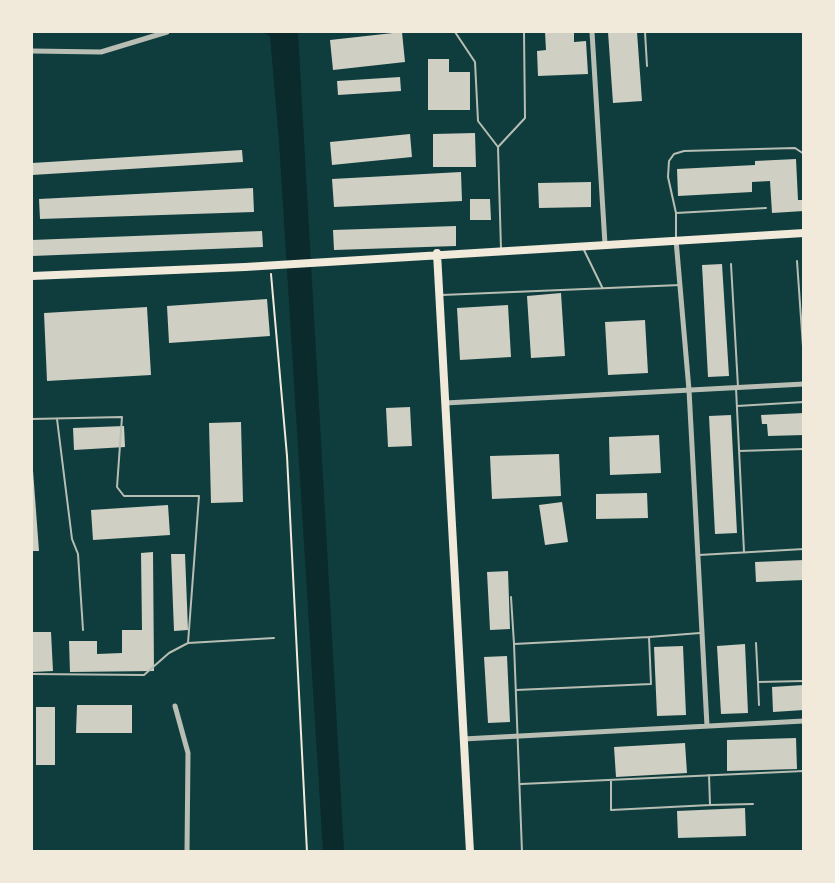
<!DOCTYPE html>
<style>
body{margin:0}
#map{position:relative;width:835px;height:883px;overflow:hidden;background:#0f3d3e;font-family:Arial,sans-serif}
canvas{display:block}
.frame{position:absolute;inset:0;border:33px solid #f1e9da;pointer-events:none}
</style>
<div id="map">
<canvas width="835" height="883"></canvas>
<div class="frame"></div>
</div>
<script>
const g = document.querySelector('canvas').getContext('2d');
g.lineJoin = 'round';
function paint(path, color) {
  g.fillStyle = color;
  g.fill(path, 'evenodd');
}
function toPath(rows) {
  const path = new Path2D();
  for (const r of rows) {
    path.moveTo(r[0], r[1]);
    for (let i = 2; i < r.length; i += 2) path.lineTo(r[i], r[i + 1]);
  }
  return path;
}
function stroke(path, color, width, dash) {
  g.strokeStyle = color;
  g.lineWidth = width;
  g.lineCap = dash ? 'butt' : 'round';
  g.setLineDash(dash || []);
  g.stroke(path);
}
const water = toPath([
 [262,32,298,32,344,851,323,851,279,141,270,36]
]);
const building = toPath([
 [402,32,405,62,333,70,330,40],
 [545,32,574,32,574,42,586,41,588,74,538,76,537,51,546,50],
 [608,32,637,32,642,101,613,103],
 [428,59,449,59,449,72,470,72,470,110,428,110],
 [400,77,401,91,338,95,337,81],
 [475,133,476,167,433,167,433,134],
 [410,134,412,157,332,165,330,142],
 [242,150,243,162,32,175,32,163],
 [796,159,798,200,804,200,804,211,772,213,770,181,752,182,752,192,678,196,677,169,755,165,755,161],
 [461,172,462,201,334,207,332,179],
 [591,182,591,207,539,208,538,183],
 [253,188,254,212,40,219,39,199],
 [470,199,490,199,491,220,470,220],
 [456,226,456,246,334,250,333,230],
 [262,231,263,247,32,256,32,240],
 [722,264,729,376,708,377,702,265],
 [561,293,565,356,531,358,527,296],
 [267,299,270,336,169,343,167,306],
 [508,305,511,357,460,360,457,308],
 [147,307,151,375,47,381,44,313],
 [645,320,648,373,608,375,605,322],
 [410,407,412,446,388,447,386,408],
 [804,413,804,435,768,436,767,424,762,424,761,415],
 [731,415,737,533,715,534,709,416],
 [241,422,243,502,211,503,209,423],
 [124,426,125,447,74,450,73,428],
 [659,435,661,473,610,475,609,437],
 [559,454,561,496,492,499,490,456],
 [32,457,39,551,32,551],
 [647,493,648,518,596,519,596,494],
 [562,502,568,542,545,545,539,505],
 [168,505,170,535,93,540,91,510],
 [153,552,154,671,70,672,69,641,97,641,97,654,122,653,122,630,142,630,141,553],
 [171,554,185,554,188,630,174,631],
 [804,560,804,580,756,582,755,562],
 [508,571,510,629,490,630,487,572],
 [32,632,51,632,53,671,32,672],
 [745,644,748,713,721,714,717,646],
 [683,646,686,715,657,716,654,647],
 [507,656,510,722,488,723,484,657],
 [804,685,804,710,773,712,772,687],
 [77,705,132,705,132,733,76,733],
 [36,707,55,707,55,765,36,765],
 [796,738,797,769,727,771,727,740],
 [685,743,687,773,616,777,614,747],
 [745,808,746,836,678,838,677,811]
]);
const path = toPath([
 [271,274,287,456,307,852]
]);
const service = toPath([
 [455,32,475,62,478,121,498,147],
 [645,32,647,66],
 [676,213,766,208],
 [676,238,676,213,668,177,669,161,674,154,684,151,795,148,804,154],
 [501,249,498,147,525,118,524,32],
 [584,250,602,287],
 [797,261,804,361],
 [731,264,738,387],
 [442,295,680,285],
 [736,388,744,552],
 [737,406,804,402],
 [32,419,122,417,117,487,124,496,199,496,188,643,274,638],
 [57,419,72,539,78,554,83,630],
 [739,451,804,449],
 [699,555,804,549],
 [511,597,514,644],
 [649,637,700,633],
 [756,643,758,682,804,681],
 [32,674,144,675,169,653,188,643],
 [758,682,759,705],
 [516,690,651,684,649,637,514,644,522,852],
 [611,781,611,810,710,805,709,775],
 [521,784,804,771],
 [710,805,753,804]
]);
const minor = toPath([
 [592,32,605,244],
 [32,51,101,52,167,32],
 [676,240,689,390,707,726],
 [445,403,804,384],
 [175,706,188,753,187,852],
 [463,739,804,721]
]);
const secondary = toPath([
 [437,253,470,852],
 [32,276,245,267,804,233]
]);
paint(water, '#0a2a2b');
paint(building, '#cfcfc3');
stroke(path, '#f1e9da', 2);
stroke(service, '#b8beb3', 2);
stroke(minor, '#b8beb3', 5);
stroke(secondary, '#f1e9da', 8);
</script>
